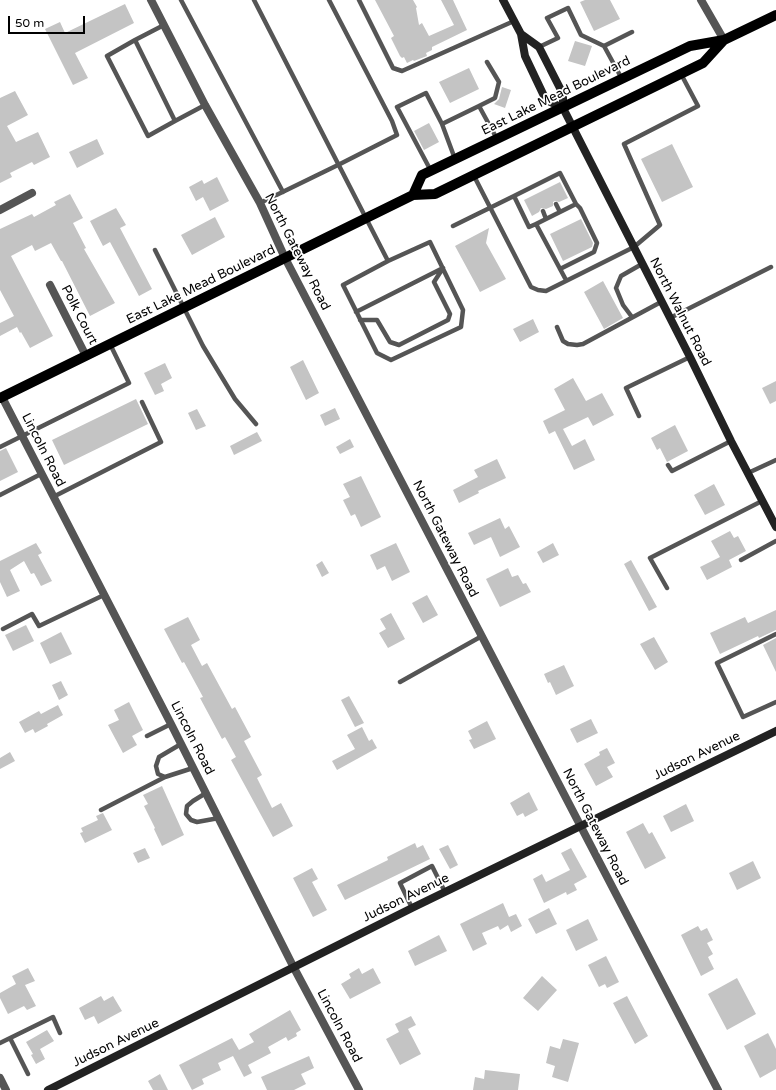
<!DOCTYPE html>
<style>
body{margin:0}
#map{position:relative;width:776px;height:1090px;overflow:hidden;background:#fff;font-family:"Varela Round",sans-serif}
canvas{display:block}
.scale{position:absolute;left:8px;top:16px;width:77px;height:18px;box-sizing:border-box;border:2px solid #000;border-top:0;padding-left:5px;font-size:12px;line-height:14px;white-space:nowrap;color:#000;-webkit-text-stroke:3px #fff;paint-order:stroke}
</style>
<div id="map">
<canvas width="776" height="1090"></canvas>
<div class="scale">50 m</div>
</div>
<script>
const g = document.querySelector('canvas').getContext('2d');
g.lineJoin = 'round';
function paint(path, color) {
  g.fillStyle = color;
  g.fill(path, 'evenodd');
}
function toPath(rows) {
  const path = new Path2D();
  for (const r of rows) {
    path.moveTo(r[0], r[1]);
    for (let i = 2; i < r.length; i += 2) path.lineTo(r[i], r[i + 1]);
  }
  return path;
}
function stroke(path, color, width, dash) {
  g.strokeStyle = color;
  g.lineWidth = width;
  g.lineCap = dash ? 'butt' : 'round';
  g.setLineDash(dash || []);
  g.stroke(path);
}
function label(font, color, halo, rows, align = 'center') {
  g.font = font + ' "Varela Round",sans-serif';
  g.lineWidth = 3.5;
  g.setLineDash([]);
  g.textBaseline = 'middle';
  g.strokeStyle = halo;
  g.fillStyle = color;
  for (const [text, x, y, turn = 0] of rows) {
    g.save();
    g.translate(x, y);
    g.rotate((+turn || 0) * Math.PI / 180);
    g.textAlign = isNaN(turn) ? turn : align;
    if (halo) g.strokeText(text, 0, 0);
    g.fillText(text, 0, 0);
    g.restore();
  }
}
const building = toPath([
 [375,0,413,0,417,7,416,8,419,25,422,23,429,36,454,25,441,0,453,0,467,30,432,47,432,50,426,53,427,56,414,61,413,60,407,63,404,57,402,58,400,56,391,38,394,36],
 [585,0,610,0,620,19,594,31,580,2],
 [125,4,134,23,75,53,88,78,73,85,45,29,60,22,65,33],
 [575,41,592,46,585,66,568,61],
 [469,68,479,89,450,103,439,82],
 [502,87,511,90,505,108,494,104,499,99],
 [15,91,28,115,7,126,16,142,38,132,50,157,34,165,32,162,10,173,12,177,0,183,0,98],
 [429,123,439,142,424,150,414,131],
 [97,139,104,154,77,168,69,152],
 [672,144,693,187,662,202,641,159],
 [217,177,229,201,210,211,203,197,196,201,189,187,202,180,204,184],
 [560,182,568,198,559,202,555,201,553,202,553,206,546,209,541,208,539,212,532,216,524,200],
 [70,194,83,218,73,223,86,248,84,249,115,303,90,316,62,261,61,261,51,243,35,251,32,245,11,256,53,336,30,348,21,332,20,333,17,327,0,336,0,323,14,316,0,290,0,229,32,214,34,217,56,205,54,202],
 [116,208,126,225,120,228,152,289,139,296,110,242,103,246,90,221],
 [215,217,225,237,192,255,181,235],
 [581,219,593,243,592,247,563,261,550,234],
 [489,228,486,243,506,279,480,292,455,246],
 [603,281,623,318,604,329,584,292],
 [533,319,539,332,520,342,513,329],
 [303,360,319,393,306,400,290,367],
 [165,363,172,378,161,384,164,391,155,395,144,373],
 [573,378,586,401,602,393,614,415,593,426,588,417,563,429,572,446,585,439,595,460,574,470,555,431,549,434,543,421,565,410,554,389],
 [776,381,776,401,770,404,762,388],
 [136,399,148,424,64,465,52,440],
 [335,408,340,419,325,426,320,415],
 [197,409,206,426,196,430,188,413],
 [675,425,688,451,667,462,660,448,657,450,651,438],
 [257,432,262,441,234,455,230,446],
 [350,439,354,447,340,454,336,447],
 [6,448,18,472,0,481,0,451],
 [497,459,506,478,478,491,479,493,459,503,453,490,478,477,474,470],
 [361,476,381,517,361,527,355,514,351,516,343,500,350,497,343,484],
 [714,484,725,505,705,515,694,495],
 [500,518,505,529,509,526,520,547,500,557,491,537,474,545,468,533],
 [730,531,734,538,738,536,746,551,729,560,732,567,707,580,700,567,720,557,711,541],
 [36,543,42,553,38,555,52,581,41,586,34,573,31,574,24,561,10,570,20,591,7,597,0,582,0,561],
 [396,543,410,572,392,581,385,566,377,570,370,555],
 [553,543,559,555,543,563,537,552],
 [631,560,657,607,649,611,624,564],
 [322,561,329,573,322,577,316,565],
 [508,568,512,577,518,575,523,584,526,583,531,592,500,607,486,579],
 [427,595,438,615,423,623,412,603],
 [776,610,776,630,759,638,758,636,720,654,710,633,745,617,748,623],
 [391,613,405,639,388,648,379,633,386,629,380,619],
 [188,617,200,640,191,645,202,666,207,663,232,709,235,707,251,737,244,741,262,775,257,778,272,808,281,803,293,826,273,837,231,760,236,757,225,737,222,739,200,698,203,697,184,662,182,663,164,629],
 [26,625,34,641,13,651,5,635],
 [61,632,72,654,50,664,40,643],
 [654,637,668,662,655,670,640,644],
 [776,638,776,672,763,645],
 [564,665,574,686,556,695,550,682,548,683,544,674],
 [61,681,68,695,59,700,52,685],
 [349,696,364,723,355,727,341,700],
 [129,702,143,730,132,736,137,745,123,753,108,725,119,720,114,710],
 [58,705,63,715,47,724,48,726,35,733,33,729,25,733,19,722,39,711,41,714],
 [591,719,598,733,577,743,570,729],
 [487,721,496,739,474,749,469,740,472,739,468,731],
 [362,727,369,741,372,739,377,748,337,770,332,761,355,749,347,735],
 [607,748,615,763,607,767,613,777,596,786,584,764,600,755,599,752],
 [10,752,15,761,0,769,0,758],
 [162,786,184,835,162,846,154,829,155,828,144,806,148,804,143,795],
 [529,792,538,810,525,817,523,813,517,816,510,803],
 [686,804,694,821,671,832,663,816],
 [103,813,112,830,85,843,80,833,83,832,81,828,98,820,96,816],
 [643,823,649,834,652,832,666,858,645,869,626,832],
 [415,843,417,848,423,845,430,859,345,900,337,885,388,860,387,857],
 [448,845,458,865,450,869,439,849],
 [145,848,150,858,138,863,133,853],
 [571,848,587,877,574,884,577,890,567,895,566,892,544,903,533,879,542,874,546,882,570,870,561,853],
 [753,861,761,878,737,890,729,873],
 [312,868,318,879,312,882,327,910,313,917,293,878],
 [503,903,509,917,516,914,522,926,511,932,508,925,500,930,498,926,482,933,487,944,473,951,460,924],
 [549,908,557,924,536,934,528,919],
 [588,919,598,940,576,951,566,930],
 [698,926,701,931,707,928,713,940,707,943,713,954,708,957,714,969,701,976,681,935],
 [439,935,447,951,415,966,408,951],
 [606,956,619,982,607,988,605,984,599,987,588,965],
 [28,968,35,981,25,985,36,1006,27,1010,24,1006,8,1014,0,998,0,993,16,984,12,976],
 [359,968,362,974,373,968,381,983,350,999,341,984,351,978,349,974],
 [542,976,557,990,538,1011,523,998],
 [737,978,756,1014,727,1030,708,994],
 [101,996,104,1001,113,996,122,1011,98,1024,94,1016,85,1020,79,1008],
 [627,996,648,1036,635,1044,613,1003],
 [290,1010,301,1030,296,1033,297,1036,288,1041,286,1037,268,1047,271,1053,248,1065,252,1073,244,1077,233,1056,218,1063,221,1070,202,1079,204,1084,192,1090,179,1065,232,1038,239,1050,254,1042,249,1034],
 [411,1016,416,1025,408,1029,421,1054,400,1065,386,1039,399,1032,395,1024],
 [47,1030,54,1041,40,1049,45,1059,36,1064,31,1055,33,1054,26,1042],
 [768,1033,776,1049,776,1069,760,1078,744,1046],
 [563,1039,579,1043,568,1082,552,1077,555,1066,546,1063,550,1046,560,1049],
 [309,1056,314,1068,301,1074,306,1084,294,1090,267,1090,261,1077],
 [485,1070,520,1074,518,1090,473,1090,475,1077,484,1079],
 [160,1074,168,1090,153,1090,148,1081]
]);
const lane = toPath([
 [181,0,283,192],
 [254,0,388,261,430,242,463,310,461,327,391,360,377,353,343,285,388,261],
 [359,0,393,68,402,71,514,21],
 [135,40,175,121,148,136,107,56,135,40,164,25],
 [539,47,558,38,547,18,568,8,581,35,604,46],
 [487,62,499,82,495,98,479,106,497,139],
 [622,79,604,46,632,32],
 [175,121,205,105],
 [442,124,455,159],
 [431,171,397,107,426,93,442,124,479,106],
 [474,176,531,287,538,290,546,291,634,247,660,225,624,144,698,106,681,74],
 [260,203,340,164,397,135,392,121,329,0],
 [556,204,560,212],
 [543,211,546,219],
 [536,224,576,204,560,173,514,196,529,227,536,224,566,280],
 [453,226,514,196],
 [155,250,203,346,235,399,256,424],
 [560,269,594,252,597,243,580,208,576,204],
 [356,312,443,268],
 [632,317,623,305,616,288,621,276,642,264],
 [670,318,771,267],
 [360,320,377,320,390,342,399,345,448,320,450,314,434,282,443,268],
 [557,327,563,341,568,344,577,345,583,344,661,302],
 [639,416,626,388,690,357],
 [0,447,129,383,110,344],
 [668,465,672,471,731,441],
 [748,473,776,460],
 [0,495,41,474],
 [53,497,161,442,142,402],
 [741,560,776,541],
 [667,588,650,558,762,501],
 [3,629,32,614,39,626,104,595],
 [776,634,717,663,743,717,776,702],
 [400,682,482,636],
 [147,736,171,724],
 [181,744,159,757,156,766,158,774,165,777,193,768],
 [206,793,193,801,187,806,186,814,191,820,197,822,219,818],
 [101,810,165,777],
 [412,908,400,883,432,866,445,892],
 [10,1038,28,1074],
 [0,1043,53,1017,60,1033]
]);
const street = toPath([
 [151,0,205,105,260,203,285,258,718,1090],
 [701,0,724,40],
 [0,210,32,193],
 [50,285,86,356],
 [2,397,171,724,294,968,359,1090],
 [0,1078,6,1090]
]);
const secondary = toPath([
 [503,0,521,34,525,56,544,96,548,101,563,108],
 [521,34,539,47,563,94,563,108,690,357,731,441,776,527],
 [48,1090,412,908,776,731]
]);
const primary = toPath([
 [413,195,422,175,690,46,724,40,776,15],
 [0,398,413,195,435,194,703,63,724,40]
]);
const streetNames = [
 ["East Lake Mead Boulevard",556,96,-26],
 ["North Gateway Road",297,252,63],
 ["East Lake Mead Boulevard",201,285,-26],
 ["North Walnut Road",680,312,63],
 ["Polk Court",79,315,63],
 ["Lincoln Road",43,450,63],
 ["North Gateway Road",445,539,63],
 ["Lincoln Road",192,738,63],
 ["Judson Avenue",697,756,-26],
 ["North Gateway Road",595,827,63],
 ["Judson Avenue",406,898,-26],
 ["Lincoln Road",339,1026,62],
 ["Judson Avenue",116,1043,-26]
];
paint(building, '#c4c4c4');
stroke(lane, '#555', 4.5);
stroke(street, '#555', 8);
stroke(secondary, '#222', 8);
stroke(primary, '#000', 10);
label('13px', '#000', '#fff', streetNames);
</script>
